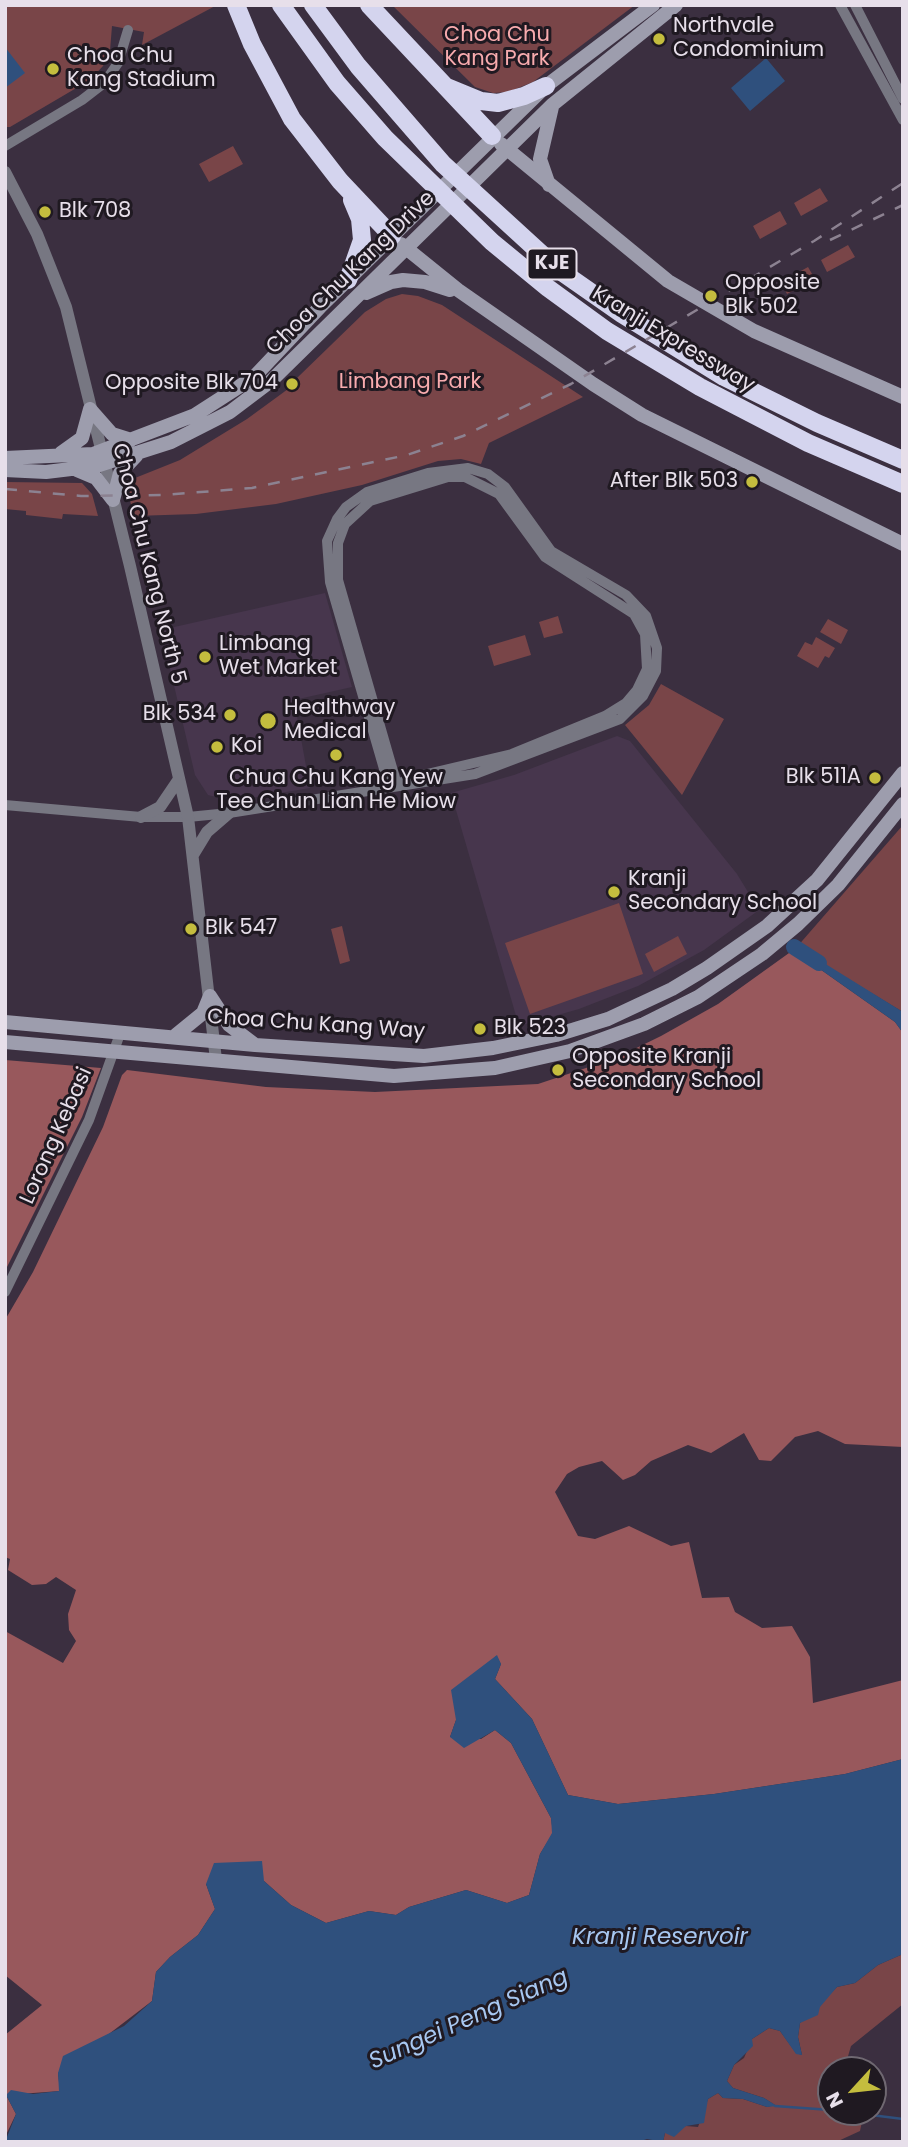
<!DOCTYPE html>
<style>
body{margin:0}
#map{position:relative;width:908px;height:2147px;overflow:hidden;background:#3b2f40;font-family:Poppins,sans-serif}
canvas{display:block}
.frame{position:absolute;inset:0;border:7px solid #e7dfea;pointer-events:none}
.north{position:absolute;left:817px;top:2056px;width:70px;height:70px;box-sizing:border-box;background:#1f1921;border:2px solid #6f6871;border-radius:50%;rotate:243deg;font-size:19px;font-weight:700;line-height:28px;text-align:center;color:#e7dfea}
.north::after{content:'';display:block;margin:auto;width:24px;height:32px;background:#c4bd3e;clip-path:polygon(50% 0,100% 100%,50% 72%,0 100%)}
</style>
<div id="map">
<canvas width="908" height="2147"></canvas>
<div class="frame"></div>
<div class="north">N</div>
</div>
<script>
const g = document.querySelector('canvas').getContext('2d');
g.lineJoin = 'round';
function paint(path, color) {
  g.fillStyle = color;
  g.fill(path, 'evenodd');
}
function toPath(rows) {
  const path = new Path2D();
  for (const r of rows) {
    path.moveTo(r[0], r[1]);
    for (let i = 2; i < r.length; i += 2) path.lineTo(r[i], r[i + 1]);
  }
  return path;
}
function stroke(path, color, width, dash) {
  g.strokeStyle = color;
  g.lineWidth = width;
  g.lineCap = dash ? 'butt' : 'round';
  g.setLineDash(dash || []);
  g.stroke(path);
}
function label(font, color, halo, rows, align = 'center') {
  g.font = font + ' Poppins,sans-serif';
  g.lineWidth = 6;
  g.setLineDash([]);
  g.textBaseline = 'middle';
  g.strokeStyle = halo;
  g.fillStyle = color;
  for (const [text, x, y, turn = 0] of rows) {
    g.save();
    g.translate(x, y);
    g.rotate((+turn || 0) * Math.PI / 180);
    g.textAlign = isNaN(turn) ? turn : align;
    if (halo) g.strokeText(text, 0, 0);
    g.fillText(text, 0, 0);
    g.restore();
  }
}
const built = toPath([
 [325,593,352,687,294,700,310,788,232,801,208,795,195,775,161,630],
 [617,736,630,741,737,874,759,910,704,950,638,986,579,1009,519,1026,451,793,514,775]
]);
const green = toPath([
 [5,5,217,5,142,45,144,32,112,26,110,51,103,66,90,80,10,127,5,127],
 [392,5,635,5,533,82,508,92,493,93,475,87],
 [233,146,243,164,209,182,199,164],
 [820,188,828,201,801,216,794,203],
 [780,211,787,224,760,239,753,226],
 [848,245,855,257,827,272,821,260],
 [808,267,815,279,787,294,781,282],
 [402,294,418,296,442,305,583,397,489,443,481,464,461,459,438,461,362,485,276,504,196,514,134,516,128,493,130,480,180,460,247,419,299,381,297,378,365,312,386,299],
 [5,482,82,483,92,494,98,516,63,514,62,519,26,515,26,511,5,509],
 [558,616,563,633,544,638,539,622],
 [828,619,848,630,841,644,820,632],
 [525,635,531,655,494,666,488,646],
 [816,637,835,648,829,658,825,656,818,668,797,656,805,642,812,645],
 [661,684,724,719,682,795,625,725,649,705],
 [903,825,903,1012,796,948],
 [619,903,643,974,530,1014,505,943],
 [342,926,350,961,340,964,331,929],
 [678,936,687,954,654,972,645,954],
 [903,1954,903,2004,851,2046,844,2070,831,2070,831,2112,864,2112,860,2131,836,2142,663,2142,665,2133,686,2126,698,2127,708,2099,718,2093,723,2098,743,2099,767,2107,775,2105,764,2098,733,2088,727,2081,734,2065,744,2058,752,2039,769,2028,780,2031,796,2053,802,2055,798,2037,800,2023,837,1987,855,1983,878,1965]
]);
const forest = toPath([
 [796,948,801,952,800,955,895,1022,903,1033,903,1447,845,1444,818,1431,795,1437,771,1461,759,1460,744,1433,711,1453,688,1445,651,1461,635,1475,623,1480,602,1461,579,1467,567,1474,555,1492,578,1536,595,1539,629,1526,671,1546,689,1542,702,1598,729,1597,735,1612,762,1628,792,1626,810,1657,813,1703,903,1680,903,1759,845,1774,714,1794,618,1804,568,1795,532,1719,495,1679,501,1664,496,1656,456,1720,450,1737,481,1739,495,1730,511,1743,551,1818,553,1833,540,1854,529,1895,507,1903,466,1890,409,1907,396,1915,369,1911,326,1923,291,1905,264,1881,206,1884,215,1909,198,1935,170,1957,156,1972,152,2001,58,2073,60,2091,6,2095,16,2114,5,2137,5,2035,42,2005,5,1975,5,1631,63,1663,76,1641,69,1630,68,1614,76,1590,56,1577,46,1584,32,1585,8,1570,10,1559,5,1557,5,1320,33,1272,103,1127,122,1075,127,1070,266,1087,375,1092,538,1084,616,1058,661,1036,718,1004],
 [5,1060,101,1068,82,1117,5,1271]
]);
const water = toPath([
 [5,47,25,73,5,88],
 [766,58,785,81,750,111,731,88],
 [803,950,903,1012,903,1033,895,1022,800,955],
 [497,1655,501,1664,495,1679,532,1719,568,1795,618,1804,714,1794,845,1774,903,1759,903,1954,878,1965,855,1983,837,1987,820,2007,818,2015,800,2023,798,2037,802,2055,796,2054,780,2031,769,2028,752,2039,753,2046,734,2065,727,2081,733,2088,764,2098,777,2106,767,2107,743,2099,723,2098,718,2093,708,2099,704,2123,686,2126,674,2137,665,2133,663,2142,647,2139,638,2142,5,2142,16,2114,6,2095,11,2090,33,2094,59,2091,58,2073,63,2056,124,2026,152,2001,156,1972,170,1957,198,1935,215,1909,206,1884,214,1863,262,1861,264,1881,291,1905,326,1923,369,1911,396,1915,409,1907,466,1890,507,1903,529,1895,540,1854,552,1833,551,1818,511,1743,495,1730,464,1748,450,1737,456,1720,451,1690]
]);
const stream = toPath([
 [775,2106,831,2110],
 [847,2112,903,2119]
]);
const river = toPath([
 [794,947,819,963]
]);
const minor = toPath([
 [840,5,903,120],
 [855,5,903,99],
 [5,146,82,100,104,83,118,63,128,30],
 [448,477,465,477,499,494,545,557,634,614,645,634,647,669,637,690,626,703,605,716,512,754,410,778,397,785,338,580,338,543,345,524,370,501,448,477],
 [5,805,141,817,188,817,229,813,475,774,620,719,643,696,656,671,657,648,646,616,626,595,551,551,505,487,488,474,468,468,428,473,367,492,346,507,337,519,327,541,330,582,389,786],
 [5,1292,89,1120,121,1031]
]);
const tertiary = toPath([
 [5,172,37,234,66,307,130,566,188,817,216,1060],
 [141,817,160,807,179,779],
 [193,855,207,832,229,813]
]);
const secondary = toPath([
 [501,144,668,281,754,331,903,397],
 [549,185,540,159,552,107],
 [401,244,458,290,593,384,642,415,903,544],
 [366,293,391,282,403,280,425,282,450,290],
 [90,409,112,434,131,440],
 [61,453,82,438,90,409],
 [5,458,93,454,195,415,254,377,322,305,546,86,653,5],
 [5,470,46,472,96,466,171,442,230,412,271,381,552,105,676,5],
 [77,470,96,478,113,500],
 [113,500,120,473,136,456],
 [210,996,229,1025,254,1044],
 [5,1022,255,1045,424,1056,493,1048,556,1035,608,1019,672,989,707,968,767,926,817,880,903,773],
 [176,1035,203,1013,210,996],
 [5,1042,394,1076,495,1068,570,1051,644,1024,698,997,762,954,798,924,838,885,903,804]
]);
const motorway = toPath([
 [236,5,252,44,292,119,340,181,392,236],
 [281,5,337,83,385,138,492,242,548,288,607,331,700,387,808,443,903,484],
 [313,5,358,66,443,164,559,270,622,314,724,377,817,423,903,460],
 [369,5,492,136],
 [447,87,481,101,498,103,524,96,546,86],
 [348,280,362,240,360,219,352,200]
]);
const rail = toPath([
 [830,240,903,205],
 [5,489,81,496,163,495,252,488,407,455,463,436,571,384,814,241,903,183]
]);
const markers = [
 [659,39,7,"#c4bd3e"],
 [53,69,7,"#c4bd3e"],
 [45,212,7,"#c4bd3e"],
 [711,296,7,"#c4bd3e"],
 [292,384,7,"#c4bd3e"],
 [752,482,7,"#c4bd3e"],
 [205,657,7,"#c4bd3e"],
 [230,715,7,"#c4bd3e"],
 [268,721,9,"#c4bd3e"],
 [217,747,7,"#c4bd3e"],
 [336,755,7,"#c4bd3e"],
 [875,778,7,"#c4bd3e"],
 [614,892,7,"#c4bd3e"],
 [191,929,7,"#c4bd3e"],
 [480,1029,7,"#c4bd3e"],
 [558,1070,7,"#c4bd3e"]
];
const shields = [
 [552,264,49]
];
const shieldNames = [
 ["KJE",552,264]
];
const poiNames = [
 ["Northvale",673,27],
 ["Condominium",673,51],
 ["Choa Chu",67,57],
 ["Kang Stadium",67,81],
 ["Blk 708",59,212],
 ["Opposite",725,284],
 ["Blk 502",725,308],
 ["Opposite Blk 704",278,384,"right"],
 ["After Blk 503",738,482,"right"],
 ["Limbang",219,645],
 ["Wet Market",219,669],
 ["Healthway",284,709],
 ["Medical",284,733],
 ["Blk 534",216,715,"right"],
 ["Koi",231,747],
 ["Blk 511A",861,778,"right"],
 ["Chua Chu Kang Yew",336,779,"center"],
 ["Tee Chun Lian He Miow",336,803,"center"],
 ["Kranji",628,880],
 ["Secondary School",628,904],
 ["Blk 547",205,929],
 ["Blk 523",494,1029],
 ["Opposite Kranji",572,1058],
 ["Secondary School",572,1082]
];
const parkNames = [
 ["Choa Chu",497,36],
 ["Kang Park",497,60],
 ["Limbang Park",410,383]
];
const streetNames = [
 ["Choa Chu Kang Drive",351,273,-44],
 ["Kranji Expressway",673,340,31],
 ["Choa Chu Kang North 5",148,564,76],
 ["Choa Chu Kang Way",316,1025,4],
 ["Lorong Kebasi",57,1136,-66]
];
const waterNames = [
 ["Kranji Reservoir",660,1938],
 ["Sungei Peng Siang",469,2020,-24]
];
paint(built, '#47364d');
paint(green, '#794548');
paint(forest, '#98585c');
paint(water, '#2f507d');
stroke(stream, '#2f507d', 2.5);
stroke(river, '#2f507d', 16);
stroke(minor, '#777782', 10);
stroke(tertiary, '#777782', 12);
stroke(secondary, '#9d9dad', 14);
stroke(motorway, '#d4d4ee', 18);
stroke(rail, '#8c8291', 2.5, [12, 12]);
for (const [x, y, r, color] of markers) {
  const dot = new Path2D();
  dot.arc(x, y, r, 0, 2 * Math.PI);
  g.fillStyle = color;
  g.fill(dot);
  stroke(dot, '#1f1921', 2.5);
}
for (const [x, y, w] of shields) {
  const box = new Path2D();
  box.roundRect(x - w / 2, y - 15.5, w, 31, 5);
  g.fillStyle = '#1f1921';
  g.fill(box);
  stroke(box, '#e7dfea', 2);
}
label('bold 19px', '#e7dfea', null, shieldNames);
label('21px', '#e7dfea', '#1f1921', poiNames, 'left');
label('21px', '#f8abae', '#1f1921', parkNames);
label('21px', '#e7dfea', '#1f1921', streetNames);
label('italic 23px', '#a7c7f1', '#1f1921', waterNames);
</script>
